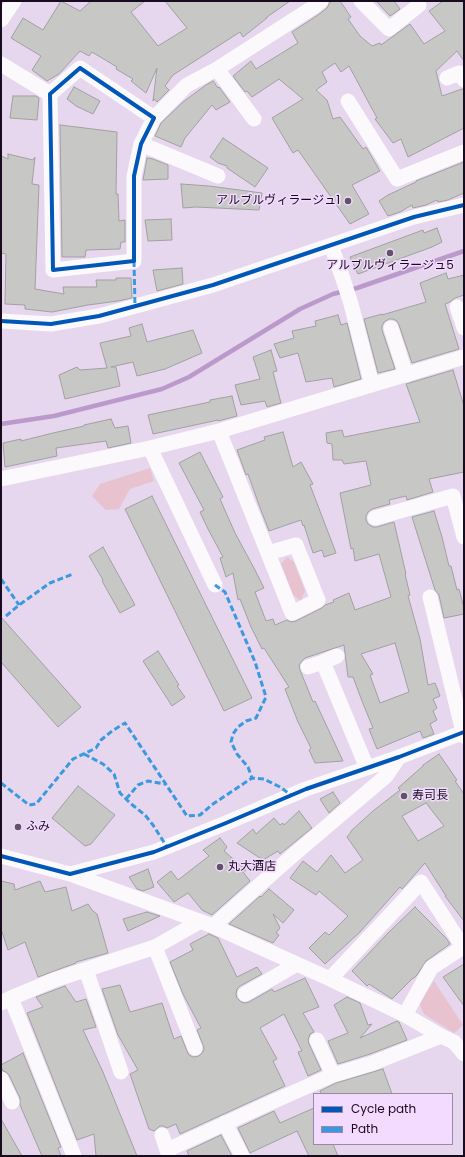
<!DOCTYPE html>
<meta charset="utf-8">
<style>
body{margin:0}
#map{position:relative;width:465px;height:1157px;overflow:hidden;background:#e6d6ee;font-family:Poppins,sans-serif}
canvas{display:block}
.frame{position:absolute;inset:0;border:2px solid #190b1f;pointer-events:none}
.legend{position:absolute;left:313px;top:1093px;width:140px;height:52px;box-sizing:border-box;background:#f2dbfe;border:1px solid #9b88a5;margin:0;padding:5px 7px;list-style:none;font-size:12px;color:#190b1f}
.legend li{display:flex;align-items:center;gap:8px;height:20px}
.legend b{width:20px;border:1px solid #9b88a5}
</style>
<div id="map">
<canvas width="465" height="1157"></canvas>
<div class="frame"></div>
<ul class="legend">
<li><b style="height:5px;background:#0057b8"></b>Cycle path</li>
<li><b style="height:5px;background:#3b99e0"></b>Path</li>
</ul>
</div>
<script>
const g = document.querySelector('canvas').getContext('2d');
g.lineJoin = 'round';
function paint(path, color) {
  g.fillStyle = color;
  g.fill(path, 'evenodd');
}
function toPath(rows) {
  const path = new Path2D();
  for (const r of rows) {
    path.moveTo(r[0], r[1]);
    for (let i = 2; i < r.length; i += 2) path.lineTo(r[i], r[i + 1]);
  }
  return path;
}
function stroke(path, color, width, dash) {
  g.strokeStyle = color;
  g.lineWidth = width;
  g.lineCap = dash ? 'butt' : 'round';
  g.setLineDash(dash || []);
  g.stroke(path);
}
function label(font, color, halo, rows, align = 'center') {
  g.font = font + ' Poppins,"Noto Sans JP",sans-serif';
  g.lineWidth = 3;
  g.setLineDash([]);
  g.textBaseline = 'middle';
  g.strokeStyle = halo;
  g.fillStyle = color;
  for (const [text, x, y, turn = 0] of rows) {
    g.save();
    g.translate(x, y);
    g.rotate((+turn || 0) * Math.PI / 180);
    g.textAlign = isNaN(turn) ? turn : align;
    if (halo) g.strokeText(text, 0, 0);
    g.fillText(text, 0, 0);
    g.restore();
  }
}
const green = toPath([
 [150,468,154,481,130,489,119,509,106,510,92,496,100,484],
 [287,557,294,562,305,591,301,601,293,595,281,564],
 [434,981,463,1025,454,1033,424,1014,419,1003]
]);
const stream = toPath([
 [1,424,54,416,162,389,189,377,300,309,333,294,357,288,464,251]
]);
const building = toPath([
 [61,1,80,11,91,1,145,1,131,12,158,46,187,28,165,1,290,1,267,17,267,18,243,37,240,32,173,75,165,86,169,90,157,102,154,99,153,101,157,68,146,93,131,81,133,79,116,69,117,67,92,52,89,56,80,51,59,74,47,81,32,70,41,56,11,38,23,18,43,30,61,1],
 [332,1,340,1,351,17,348,19,360,36,372,46,380,43,381,45,410,24,424,44,445,31,429,11,443,1,464,1,464,61,457,51,436,71,442,96,462,89,464,89,464,128,408,157,401,139,393,143,375,119,377,118,349,66,341,72,335,63,322,72,327,82,316,90,327,100,333,119,340,117,363,149,366,147,380,171,352,185,369,214,350,224,298,150,293,153,272,118,303,99,279,79,252,97,247,91,245,92,233,76,251,61,256,69,298,43,292,32,318,15,327,8,330,2,332,1],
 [376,1,394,1,400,9,390,16,376,1],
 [213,81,218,88,219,87,230,102,216,110,212,105,185,138,181,147,155,136,161,123,183,102,206,85,213,81],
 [74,87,100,101,93,114,76,106,67,99,74,87],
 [13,96,36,96,39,98,37,120,10,118,13,96],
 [60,125,117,132,116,194,118,194,119,221,125,220,125,242,121,242,120,249,86,250,85,257,62,257,60,125],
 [223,138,268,168,255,187,227,168,227,166,218,163,210,157,223,138],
 [8,154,33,160,35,157,32,184,39,185,35,289,64,294,63,287,97,287,96,280,116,280,116,278,131,278,132,298,118,301,88,305,52,312,25,309,25,305,5,304,6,254,1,253,1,156,8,159,8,154],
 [147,158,153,159,168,165,168,179,143,180,147,158],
 [464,162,464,193,448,200,438,202,437,200,426,205,413,208,412,205,400,212,388,216,379,201,388,195,416,182,416,181,464,162],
 [181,184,209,186,262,193,259,210,196,207,183,208,181,184],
 [171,219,172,240,148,241,145,220,171,219],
 [437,228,442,242,432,247,358,274,350,257,423,230,424,233,437,228],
 [182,268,183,284,157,291,153,270,182,268],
 [446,273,448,279,464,275,464,295,455,298,450,302,445,304,459,349,412,363,399,325,397,321,393,319,389,319,384,322,382,326,382,330,395,369,378,373,364,319,382,314,382,315,426,302,420,283,446,273],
 [338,315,341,325,347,323,361,379,334,387,332,378,306,382,298,353,280,358,274,344,294,338,292,331,316,326,315,321,338,315],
 [142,324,147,342,193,330,202,353,165,369,137,376,133,362,111,367,116,367,120,386,65,399,59,375,77,367,80,370,107,368,100,343,131,336,129,328,142,324],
 [271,350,277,371,273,372,281,403,267,407,265,401,241,405,235,385,260,379,253,357,271,350],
 [453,370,464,406,464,472,429,479,433,492,407,500,406,496,389,500,390,504,372,509,368,512,366,516,366,520,368,524,373,527,377,527,394,522,406,574,405,574,410,595,408,596,420,639,428,685,435,683,440,696,433,699,437,708,433,711,437,720,430,724,434,734,423,738,420,731,377,749,369,729,373,728,362,701,353,677,348,677,344,645,305,658,302,661,299,665,300,670,313,702,315,701,343,761,315,763,309,750,311,748,298,722,285,689,289,687,264,648,262,649,251,627,240,599,238,600,233,573,226,577,220,558,223,557,208,529,200,512,204,510,179,463,200,452,223,497,220,499,235,533,255,570,264,588,255,592,266,621,273,619,275,625,287,620,291,622,296,621,322,608,325,605,334,602,333,600,349,593,355,610,391,597,379,554,355,561,353,548,351,549,340,493,371,485,366,461,344,464,342,460,333,460,332,444,327,443,326,433,342,430,344,437,420,422,406,384,453,370],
 [395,643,409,692,380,703,370,675,373,674,361,654,395,643],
 [232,396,237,416,218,421,218,420,153,434,148,415,210,402,210,400,232,396],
 [111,419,115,428,128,426,131,443,108,448,106,441,56,448,57,456,5,467,3,443,21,439,21,441,53,433,84,426,84,425,111,419],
 [283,432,293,467,301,462,313,484,310,485,336,553,324,557,322,550,313,553,304,525,303,526,301,520,269,531,259,505,248,474,246,475,237,450,265,440,264,437,283,432],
 [152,496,252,698,224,711,125,509,152,496],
 [434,511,442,537,449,566,451,566,457,590,459,589,464,608,464,614,444,618,439,595,435,590,412,517,434,511],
 [103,547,135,605,120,613,102,581,103,580,89,556,103,547],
 [1,617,81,707,58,727,1,662,1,617],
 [158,651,179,685,177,686,185,697,172,706,143,661,158,651],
 [439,754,457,780,455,781,464,794,464,921,445,896,446,896,425,863,402,889,400,887,359,933,325,964,309,948,325,932,329,935,348,916,319,891,316,895,290,878,303,861,317,872,331,855,345,873,363,860,347,837,351,832,351,831,373,811,400,790,398,788,423,766,423,765,439,754],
 [426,803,444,826,418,841,402,816,426,803],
 [78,786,115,815,91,844,85,846,52,818,78,786],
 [333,792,340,803,329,813,320,799,333,792],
 [299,811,312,828,280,854,278,851,263,860,237,843,253,829,256,834,274,818,280,825,283,823,284,825,299,811],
 [220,838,227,847,224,851,246,870,243,872,250,881,212,915,202,910,188,893,174,902,157,882,171,871,178,880,209,856,203,850,220,838],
 [148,869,154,887,143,891,137,889,129,877,148,869],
 [1,881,14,884,15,890,40,881,45,892,66,887,72,911,88,904,92,910,97,914,108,953,76,962,76,963,38,977,25,942,8,950,1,929,1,881],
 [269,889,294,910,283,923,273,914,280,928,276,933,279,935,273,943,229,924,260,896,261,897,269,889],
 [415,907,446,938,450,944,426,961,417,975,414,978,413,978,392,999,369,984,367,986,352,971,389,932,415,907],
 [147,912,160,916,128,931,123,919,147,912],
 [209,934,218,938,237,977,257,967,262,974,240,986,237,989,236,994,237,998,241,1002,245,1003,249,1002,272,989,274,992,305,978,319,1007,303,1013,314,1032,310,1034,308,1040,309,1044,321,1070,308,1076,298,1052,302,1051,284,1014,260,1028,277,1059,273,1061,285,1086,180,1134,176,1124,167,1128,163,1126,160,1126,154,1131,149,1129,130,1074,138,1070,118,1035,102,989,120,985,130,1012,162,1003,174,1039,181,1036,187,1051,189,1055,193,1057,199,1056,202,1053,204,1049,203,1045,197,1030,201,1028,183,994,170,962,193,950,190,944,209,934],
 [464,964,464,1006,443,977,464,964],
 [65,986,76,1002,86,999,96,1027,83,1030,103,1072,137,1156,96,1156,94,1134,77,1140,27,1013,43,1007,36,997,65,986],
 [347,997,360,1003,368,1025,372,1024,360,1038,397,1021,399,1022,407,1040,370,1054,338,1064,328,1041,348,1033,334,1005,347,997],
 [23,1053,61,1147,58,1148,61,1156,42,1156,20,1105,20,1098,9,1075,6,1072,3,1071,1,1066,1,1065,23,1053],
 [383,1069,392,1094,321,1094,320,1091,336,1083,383,1069],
 [314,1108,314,1144,333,1144,338,1156,309,1156,297,1131,250,1153,238,1128,274,1111,280,1123,314,1108],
 [1,1119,22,1156,1,1156,1,1119],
 [221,1135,232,1156,189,1156,187,1151,221,1135]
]);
const minor = toPath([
 [361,1,389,29,419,5],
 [1,20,14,1],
 [1,64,50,94],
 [80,68,154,118,141,144,134,176,134,261,53,270,50,94,80,68],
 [217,69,312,8,321,1],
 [447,78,459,73,464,80],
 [348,101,397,179,464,152],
 [154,118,187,85,217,69,254,119],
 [141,144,218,176],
 [331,245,343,279,351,304,372,385],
 [457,307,464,328],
 [1,321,51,324,99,316,213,285,414,217,464,205],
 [391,328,406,375],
 [219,431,292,613,318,600,296,545,268,553],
 [150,448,215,585],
 [1,479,150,448,219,431,464,357],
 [375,518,453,496,464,537],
 [430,597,464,736],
 [323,662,337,656],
 [308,667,323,662,367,768],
 [1,856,70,874,154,852,226,823,306,789,399,757,464,732],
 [70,874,213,926,330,979,405,1015,441,1036,454,1042,464,1054],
 [213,926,291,857,386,776,399,757],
 [155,947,195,1048],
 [86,970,121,1072],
 [330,979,421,882,463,947,431,968,405,1015],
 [245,994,297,964],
 [11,998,74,1156],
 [1,1003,11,998,54,980,155,947,199,922],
 [317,1040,333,1075],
 [1,1079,12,1102],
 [225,1123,242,1156],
 [162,1135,167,1150],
 [169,1156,167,1150,272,1102,333,1075,373,1063,441,1036]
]);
const quiet = toPath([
 [134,261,135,307],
 [1,579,19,605],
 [215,585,225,592,255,662,266,697,256,718,246,721,238,727,233,734,231,742,237,754,248,767,252,778],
 [6,616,19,605,50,583,73,574],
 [84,754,103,764,114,774,120,793,130,803,145,815,153,825,167,847],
 [1,783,29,805,36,804,73,759,96,748,101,740,112,731,125,723,187,816,200,815,213,804,252,778,264,779,280,787,291,795],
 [126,799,138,785,148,781,165,784]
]);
const cycleway = toPath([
 [80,68,154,118,141,144,134,176,134,261,53,270,50,94,80,68],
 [1,321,51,324,99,316,213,285,414,217,464,205],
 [1,856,70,874,154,852,226,823,306,789,399,757,464,732]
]);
const markers = [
 [348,201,4,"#615267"],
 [390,253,4,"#615267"],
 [404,796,4,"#615267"],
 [18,827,4,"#615267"],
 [220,867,4,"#615267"]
];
const poiNames = [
 ["アルブルヴィラージュ1",340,201,"right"],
 ["アルブルヴィラージュ5",390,266,"center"],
 ["寿司長",412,796],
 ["ふみ",26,827],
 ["丸大酒店",228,867]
];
paint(green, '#e8c2cf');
stroke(stream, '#bb9acb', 4.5);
paint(building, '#c7c8c6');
stroke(building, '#a1a0a1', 1);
stroke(minor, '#fbf9fc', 15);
stroke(quiet, '#3b99e0', 3, [6, 3]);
stroke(cycleway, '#0057b8', 4);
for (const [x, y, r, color] of markers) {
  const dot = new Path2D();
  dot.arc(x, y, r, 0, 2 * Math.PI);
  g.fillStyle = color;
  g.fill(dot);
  stroke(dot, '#f2dbfe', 1.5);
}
label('12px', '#190b1f', '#f2dbfe', poiNames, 'left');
</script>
